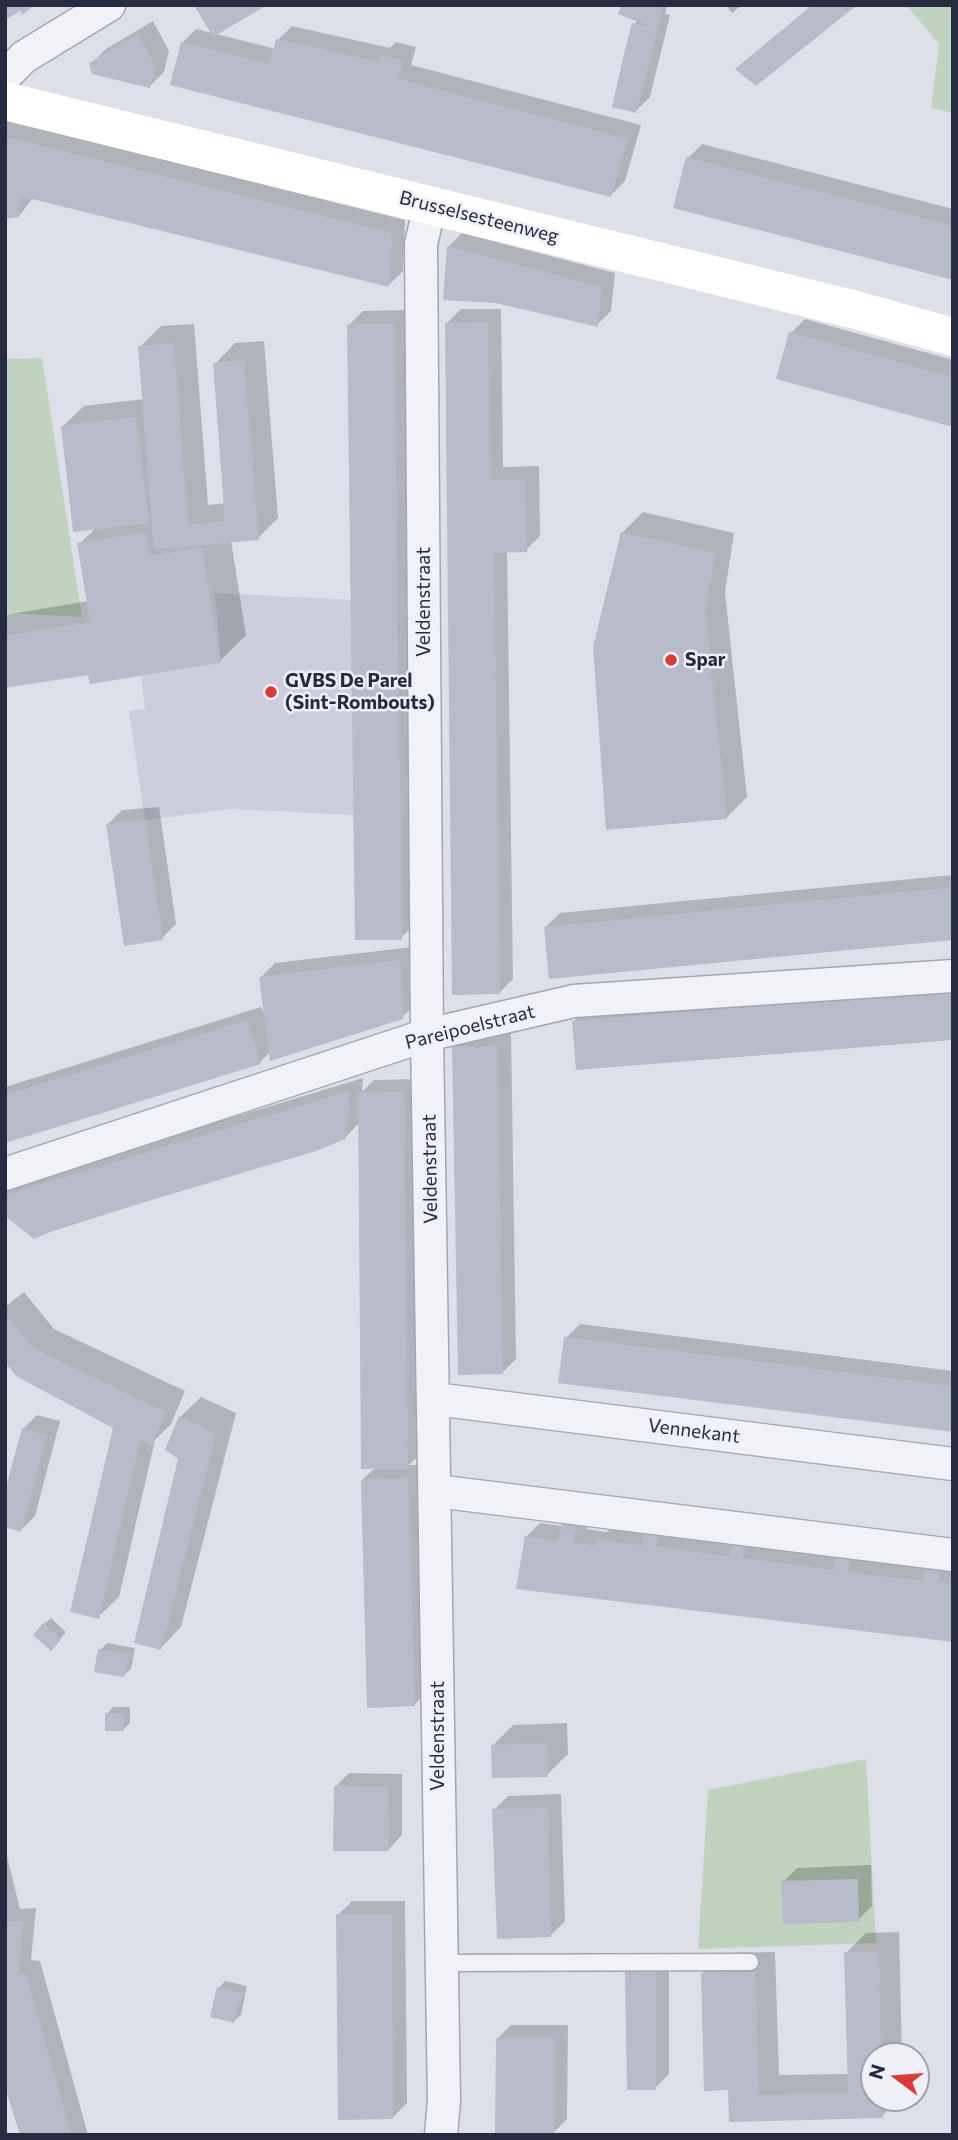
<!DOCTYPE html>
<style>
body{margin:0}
#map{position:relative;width:958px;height:2140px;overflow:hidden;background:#dee0e9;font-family:Commissioner,sans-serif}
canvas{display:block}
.frame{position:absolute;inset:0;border:7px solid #262b41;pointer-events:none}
.north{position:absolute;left:860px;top:2042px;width:70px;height:70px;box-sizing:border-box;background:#eef0f6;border:2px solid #9ea1ae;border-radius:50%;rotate:286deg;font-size:19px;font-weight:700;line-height:28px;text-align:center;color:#262b41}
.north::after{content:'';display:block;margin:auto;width:24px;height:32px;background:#d83d39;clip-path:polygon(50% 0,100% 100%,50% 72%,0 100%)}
</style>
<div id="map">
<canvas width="958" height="2140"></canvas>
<div class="frame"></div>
<div class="north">N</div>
</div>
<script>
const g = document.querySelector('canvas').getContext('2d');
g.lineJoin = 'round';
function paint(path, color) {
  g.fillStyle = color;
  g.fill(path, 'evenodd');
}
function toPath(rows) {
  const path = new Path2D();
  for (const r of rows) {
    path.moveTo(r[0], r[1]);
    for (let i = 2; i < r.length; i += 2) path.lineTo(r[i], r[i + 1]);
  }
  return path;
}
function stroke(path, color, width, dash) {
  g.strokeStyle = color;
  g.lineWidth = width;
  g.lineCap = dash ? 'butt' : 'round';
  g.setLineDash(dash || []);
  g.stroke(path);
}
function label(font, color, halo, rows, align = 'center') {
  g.font = font + ' Commissioner,sans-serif';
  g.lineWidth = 5;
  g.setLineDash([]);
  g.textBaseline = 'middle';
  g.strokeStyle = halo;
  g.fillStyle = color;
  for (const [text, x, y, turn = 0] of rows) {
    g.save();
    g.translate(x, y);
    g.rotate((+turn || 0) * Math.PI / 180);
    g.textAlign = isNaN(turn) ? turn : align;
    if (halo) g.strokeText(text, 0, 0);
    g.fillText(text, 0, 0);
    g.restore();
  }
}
const built = toPath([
 [215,593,398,602,400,820,354,820,353,815,231,809,145,820,129,711,145,709,141,676,221,663]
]);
const green = toPath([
 [906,5,953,5,953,113,931,108,939,44],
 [42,358,82,617,5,613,5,359],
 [866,1759,876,1943,698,1949,708,1790]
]);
const shadow = toPath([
 [623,5,667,5,665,14,670,15,650,97,636,111,634,24,638,20],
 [726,5,742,5,732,13],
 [153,21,169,51,164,72,150,86,91,64,106,49],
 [292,26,390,48,396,42,416,47,411,65,641,125,625,181,611,195,182,43,196,29,276,49,278,40],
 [5,120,405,220,403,271,389,285,33,198,19,216,5,217],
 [702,144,953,209,953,280,688,158],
 [462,233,615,273,611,311,597,325,448,247],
 [461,309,501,309,503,467,539,466,540,536,526,550,507,551,513,979,499,993,447,323],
 [408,310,415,924,401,938,349,325,363,311],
 [805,319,953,360,953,425,791,333],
 [194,324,208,505,226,503,215,364,235,343,264,341,278,518,258,538,231,541,246,635,220,661,90,673,5,686,5,615,89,601,79,544,96,528,63,426,84,406,144,399,140,347,161,326],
 [643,512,734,533,725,592,747,797,726,818,622,533],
 [159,807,176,924,162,938,108,824,122,810],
 [953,875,953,938,546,927,560,913],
 [413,947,417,1003,402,1017,271,1051,260,1062,5,1139,5,1087,261,1007,266,1017,261,977,275,963],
 [953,978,953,1038,574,1021,588,1007],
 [511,1032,516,1359,502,1373,454,1048,468,1033],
 [363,1078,362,1092,374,1080,418,1079,421,1453,409,1465,422,1465,429,1690,415,1704,362,1480,376,1467,360,1122,345,1138,34,1237,5,1214,5,1186],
 [24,1292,54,1329,185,1391,171,1424,155,1440,119,1597,98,1617,115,1428,5,1359,5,1307],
 [580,1324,953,1371,953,1431,566,1338],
 [201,1397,236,1413,181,1627,161,1648,180,1458,180,1417],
 [37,1415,60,1421,35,1516,21,1530,8,1526,5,1536,5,1498,23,1429],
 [590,1503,586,1529,607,1532,613,1526,953,1569,953,1640,526,1537,540,1523,563,1526],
 [51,1618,66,1632,58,1642,44,1624],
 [107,1643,135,1648,131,1669,124,1675,100,1650],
 [113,1707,130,1707,130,1723,123,1730,107,1714],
 [567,1723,568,1754,547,1775,492,1746,513,1725],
 [349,1773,402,1774,402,1835,388,1850,335,1787],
 [561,1794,565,1921,551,1935,494,1810,508,1796],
 [5,1848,20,1909,36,1908,31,1960,40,1961,88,2135,22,2135,5,2081],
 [871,1865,872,1906,858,1920,783,1882,797,1868],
 [352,1901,405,1901,407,2103,393,2117,338,1915],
 [899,1932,902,2056,874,2056,874,2098,900,2098,882,2116,731,2120,730,2089,702,1974,723,1953,775,1952,779,2075,849,2074,846,1953,866,1933],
 [641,1959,669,1959,669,2074,655,2088,627,1973],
 [225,1981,247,1986,241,2015,234,2021,219,1988],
 [511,2025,568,2025,567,2119,553,2133,497,2039],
 [621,2133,656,2134,619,2135]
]);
const building = toPath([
 [5,5,35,5,22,15,20,11,5,20],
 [194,5,267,5,213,37],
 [621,5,663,5,651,56,636,113,612,107,625,50,632,23,657,29,618,14],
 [812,5,857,5,756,86,735,69],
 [138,34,155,66,150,88,92,74,89,63],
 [276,39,379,62,381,55,403,61,398,79,628,139,611,197,170,85,181,42,270,64],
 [5,137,392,233,389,287,20,196,19,217,5,219],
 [686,157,953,226,953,280,673,208],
 [447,246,601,287,598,327,496,303,443,300],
 [488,322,490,480,525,480,527,552,494,553,500,994,452,995,445,323],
 [347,324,394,324,402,940,355,940],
 [789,332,953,377,953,427,776,379],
 [174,343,188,525,225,521,213,363,244,360,259,540,154,549,138,346],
 [136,417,149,523,73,532,61,426],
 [146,532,149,556,202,548,221,663,90,684,88,675,5,688,5,636,90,622,77,543],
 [621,532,715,553,705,613,727,819,606,830,593,647],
 [145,820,163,940,124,946,106,824],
 [953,887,953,940,549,979,544,927],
 [400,960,403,1019,270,1061,259,977],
 [953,991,953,1040,576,1070,572,1021],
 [247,1020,261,1064,5,1143,5,1095],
 [497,1046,503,1374,458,1375,452,1047],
 [350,1091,345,1139,316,1151,64,1226,34,1239,5,1216,5,1195],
 [404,1092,408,1469,361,1469,358,1093],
 [5,1314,34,1349,166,1412,151,1446,140,1440,99,1619,70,1612,113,1428,16,1376,5,1362],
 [564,1337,953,1386,953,1432,558,1383],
 [179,1416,216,1434,161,1650,134,1643,178,1459,165,1450],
 [22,1428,47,1435,21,1532,5,1527,5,1491],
 [408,1478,415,1706,367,1708,361,1480],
 [564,1514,577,1516,573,1542,595,1546,597,1540,642,1545,645,1518,660,1522,656,1546,729,1557,735,1530,748,1533,743,1558,833,1570,838,1543,852,1545,848,1572,923,1581,928,1554,941,1557,938,1582,953,1584,953,1642,516,1589,525,1536,558,1541],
 [43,1623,61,1639,51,1651,33,1635],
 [98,1649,129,1655,124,1677,94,1672],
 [105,1713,124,1714,124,1731,105,1731],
 [547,1743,548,1777,492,1778,491,1745],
 [334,1786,389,1787,388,1851,333,1851],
 [548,1808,551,1937,497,1939,492,1809],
 [858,1879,859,1922,783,1924,781,1881],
 [336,1914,392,1914,393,2119,338,2120],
 [23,1921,18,1973,26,1974,71,2135,20,2135,5,2087,5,1922],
 [844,1952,879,1952,881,2056,874,2056,874,2098,882,2098,883,2118,729,2122,728,2090,704,2091,701,1973,755,1972,759,2095,848,2093],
 [625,1972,656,1972,656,2090,627,2090],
 [217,1987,242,1993,234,2023,210,2017],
 [496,2038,554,2038,554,2135,495,2134]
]);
const lane = toPath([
 [440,1963,750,1962]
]);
const street = toPath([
 [5,76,24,57,109,5],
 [430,205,421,244,427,1035,444,2101,441,2135],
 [5,1174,427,1035,574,1001,953,976],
 [435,1399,953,1464],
 [436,1491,953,1555]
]);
const secondary = toPath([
 [5,101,856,310,953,337]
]);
const markers = [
 [671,660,7,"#d83d39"],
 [271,692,7,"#d83d39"]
];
const streetNames = [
 ["Brusselsesteenweg",479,217,14],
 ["Veldenstraat",424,602,-90],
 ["Pareipoelstraat",470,1027,-14],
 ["Veldenstraat",430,1169,-91],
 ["Vennekant",694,1431,7],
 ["Veldenstraat",438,1736,-90]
];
const poiNames = [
 ["Spar",685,660],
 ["GVBS De Parel",285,681],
 ["(Sint-Rombouts)",285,703]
];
paint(built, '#cccfdb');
paint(green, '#c0d3bf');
paint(shadow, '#0003');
paint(building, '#b8bbc9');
stroke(lane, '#a3a6b3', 19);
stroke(street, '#a3a6b3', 35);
stroke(lane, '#f1f2f7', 16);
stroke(street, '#f1f2f7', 32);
stroke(secondary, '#fff', 38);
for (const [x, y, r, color] of markers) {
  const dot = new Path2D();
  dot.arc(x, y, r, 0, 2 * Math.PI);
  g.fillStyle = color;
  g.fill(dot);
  stroke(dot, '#eef0f6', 2.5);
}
label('19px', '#262b41', '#eef0f6', streetNames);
label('bold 19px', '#262b41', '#eef0f6', poiNames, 'left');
</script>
